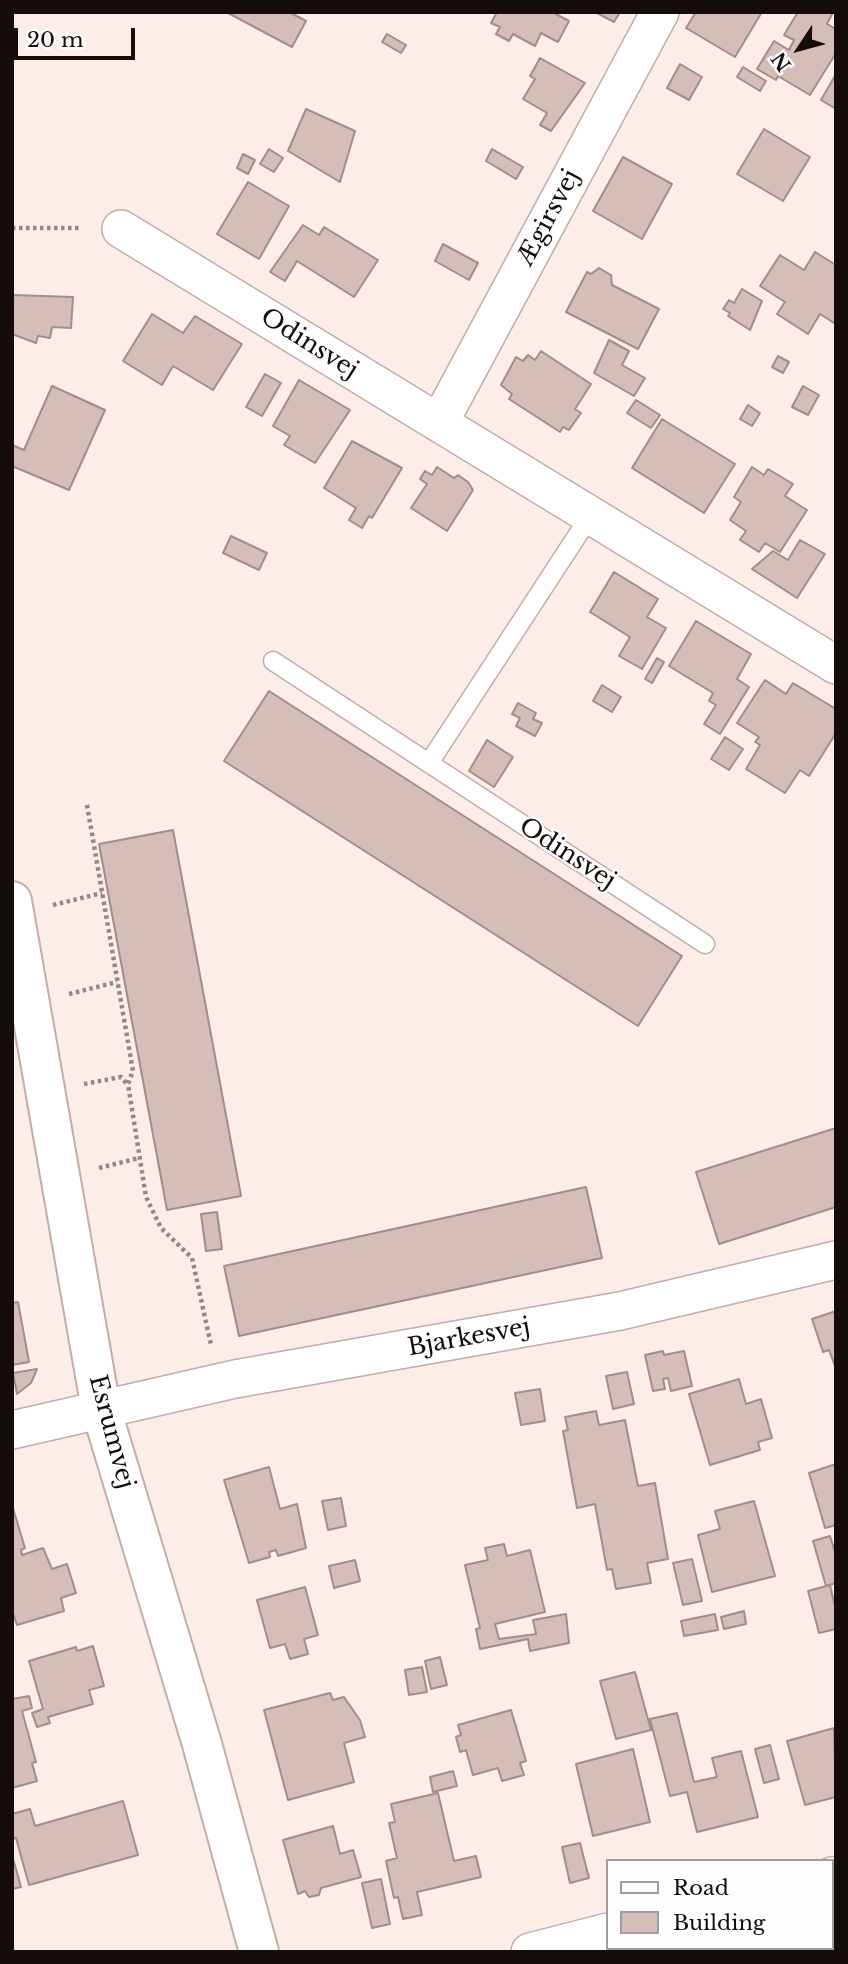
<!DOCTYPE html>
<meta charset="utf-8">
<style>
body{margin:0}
#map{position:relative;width:848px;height:1964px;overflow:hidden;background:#fcede8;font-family:"Libre Baskerville",serif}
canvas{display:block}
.frame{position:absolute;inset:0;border:14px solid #140d0a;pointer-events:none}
.legend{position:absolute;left:606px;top:1859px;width:228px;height:91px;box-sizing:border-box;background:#fefefe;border:2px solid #a09e9c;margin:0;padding:9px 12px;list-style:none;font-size:21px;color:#140d0a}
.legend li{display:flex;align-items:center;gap:14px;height:35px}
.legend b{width:35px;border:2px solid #a09e9c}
.north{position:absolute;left:764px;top:14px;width:70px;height:70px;-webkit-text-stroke:5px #fefefe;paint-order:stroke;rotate:234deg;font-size:19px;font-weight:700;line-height:28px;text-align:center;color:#140d0a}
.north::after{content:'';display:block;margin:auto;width:24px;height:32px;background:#140d0a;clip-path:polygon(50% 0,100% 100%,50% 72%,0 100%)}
.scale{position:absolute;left:14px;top:28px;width:121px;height:32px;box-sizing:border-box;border:4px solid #140d0a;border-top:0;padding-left:9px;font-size:21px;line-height:24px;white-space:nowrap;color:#140d0a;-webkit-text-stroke:5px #fefefe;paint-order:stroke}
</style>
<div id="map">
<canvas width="848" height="1964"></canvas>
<div class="frame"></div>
<ul class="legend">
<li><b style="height:9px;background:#fff"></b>Road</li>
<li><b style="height:19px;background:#d5bdb8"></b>Building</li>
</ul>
<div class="north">N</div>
<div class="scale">20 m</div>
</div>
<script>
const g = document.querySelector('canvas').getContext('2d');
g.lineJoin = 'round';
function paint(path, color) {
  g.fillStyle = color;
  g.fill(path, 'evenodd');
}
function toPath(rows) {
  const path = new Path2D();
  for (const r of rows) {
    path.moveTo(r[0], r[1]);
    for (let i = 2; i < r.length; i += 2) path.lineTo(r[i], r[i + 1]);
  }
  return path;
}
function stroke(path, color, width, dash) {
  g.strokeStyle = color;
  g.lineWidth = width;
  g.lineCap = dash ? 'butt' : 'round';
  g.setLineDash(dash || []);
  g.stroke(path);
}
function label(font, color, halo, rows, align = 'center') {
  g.font = font + ' "Libre Baskerville",serif';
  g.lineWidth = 5;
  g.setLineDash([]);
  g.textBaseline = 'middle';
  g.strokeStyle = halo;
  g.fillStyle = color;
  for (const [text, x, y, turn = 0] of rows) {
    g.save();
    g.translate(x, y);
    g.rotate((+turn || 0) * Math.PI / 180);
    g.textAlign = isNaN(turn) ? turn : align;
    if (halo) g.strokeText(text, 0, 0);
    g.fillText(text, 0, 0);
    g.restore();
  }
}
const building = toPath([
 [289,12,306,21,292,47,228,13,289,12],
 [497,12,552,12,569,21,558,42,541,33,535,46,513,34,509,41,496,34,500,27,491,23,497,12],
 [595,12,620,12,614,22,595,12],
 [696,12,762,12,735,57,686,28,696,12],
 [798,12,833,12,827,24,836,29,836,53,810,95,778,76,776,80,757,69,774,41,789,50,794,40,784,35,798,12],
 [387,34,406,45,401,53,382,42,387,34],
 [540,58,585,83,551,131,540,125,547,113,523,99,535,79,530,76,540,58],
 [680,64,702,77,689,100,667,88,680,64],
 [743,67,766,81,760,91,737,77,743,67],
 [836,74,836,109,821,100,836,74],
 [306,109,355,131,340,182,288,151,306,109],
 [764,129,810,157,783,201,737,174,764,129],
 [269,149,283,158,274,172,260,164,269,149],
 [492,149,523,167,516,179,486,161,492,149],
 [243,154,255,160,248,174,237,168,243,154],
 [623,157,672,184,642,239,593,211,623,157],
 [248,182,289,206,259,259,217,234,248,182],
 [303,225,319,235,324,227,378,260,354,297,297,261,285,281,270,272,303,225],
 [443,244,478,263,469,280,435,261,443,244],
 [815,252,836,265,836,320,834,323,820,314,808,334,777,314,785,302,760,286,780,255,804,270,815,252],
 [599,268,611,275,612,285,659,309,638,349,566,312,587,272,591,274,599,268],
 [742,289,762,301,750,330,728,316,730,313,723,309,729,300,734,303,742,289],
 [12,295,73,297,71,328,52,327,50,338,38,336,36,343,12,334,12,295],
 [152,314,183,333,195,316,242,344,213,390,173,366,162,385,123,361,152,314],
 [609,340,629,351,622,365,645,378,634,396,594,373,609,340],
 [541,351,591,384,575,409,581,413,569,430,563,427,560,432,509,399,512,394,501,385,516,357,523,361,528,355,535,360,541,351],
 [778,356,789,362,783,373,772,367,778,356],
 [265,374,281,383,262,416,246,407,265,374],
 [299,380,350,410,315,463,284,445,290,436,273,426,299,380],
 [52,386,105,410,69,490,12,466,12,445,24,450,52,386],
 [803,386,819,395,808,415,792,407,803,386],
 [636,400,660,415,651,428,627,413,636,400],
 [748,405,760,413,752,426,740,419,748,405],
 [662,419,735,464,704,513,632,468,662,419],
 [352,441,402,468,372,518,369,516,362,528,349,520,356,508,324,488,352,441],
 [437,467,454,478,458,475,468,482,473,490,447,531,411,508,427,484,420,479,425,471,432,475,437,467],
 [752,467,764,475,768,469,793,484,785,496,807,510,780,552,765,543,759,552,740,540,746,531,730,520,741,502,734,497,752,467],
 [231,536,267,553,259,570,223,553,231,536],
 [800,540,825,554,797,598,752,569,773,551,788,560,800,540],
 [614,572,658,599,647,617,666,628,642,669,619,656,630,637,590,612,614,572],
 [696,621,751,654,737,679,749,687,720,734,704,724,716,705,709,701,713,693,669,666,696,621],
 [657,658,664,662,652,683,645,679,657,658],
 [765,680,786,694,793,683,836,709,836,733,809,776,800,770,785,793,746,769,760,745,755,742,759,737,737,723,765,680],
 [602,685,621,697,612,712,593,701,602,685],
 [269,691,682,956,638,1026,224,761,269,691],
 [518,703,536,713,533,719,542,723,535,736,516,726,520,718,512,714,518,703],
 [725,737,743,749,729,770,711,759,725,737],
 [487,740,513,757,494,787,469,771,487,740],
 [173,830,241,1196,167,1210,99,844,173,830],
 [836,1128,836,1207,719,1244,696,1172,836,1128],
 [586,1187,602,1258,239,1336,224,1266,586,1187],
 [217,1212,222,1249,206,1251,201,1214,217,1212],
 [18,1302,29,1362,12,1365,12,1303,18,1302],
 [836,1311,836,1369,829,1350,823,1352,812,1319,836,1311],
 [663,1351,664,1355,684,1351,692,1386,671,1391,668,1378,663,1379,665,1389,653,1391,645,1355,663,1351],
 [37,1369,31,1383,17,1394,13,1373,37,1369],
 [627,1372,634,1404,613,1409,606,1376,627,1372],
 [739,1379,746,1404,761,1399,772,1438,758,1442,760,1450,710,1465,689,1394,739,1379],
 [540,1389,545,1421,521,1425,515,1393,540,1389],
 [596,1411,599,1425,625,1420,638,1486,655,1483,668,1559,647,1563,651,1583,616,1589,612,1569,607,1570,595,1504,577,1508,563,1431,568,1430,565,1417,596,1411],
 [836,1464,836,1525,825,1528,809,1473,836,1464],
 [269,1467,280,1509,297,1504,306,1548,278,1556,276,1550,269,1552,270,1557,249,1563,224,1480,269,1467],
 [341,1498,346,1526,328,1530,322,1501,341,1498],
 [754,1501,775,1576,712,1592,698,1535,720,1529,715,1511,754,1501],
 [12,1505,25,1548,21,1550,22,1555,43,1548,52,1569,67,1564,76,1593,61,1598,64,1611,17,1625,12,1610,12,1505],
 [830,1536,836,1555,836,1583,826,1586,813,1541,830,1536],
 [504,1544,507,1556,530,1550,545,1612,495,1624,499,1639,536,1634,533,1620,566,1614,569,1643,530,1651,528,1639,480,1649,476,1629,480,1628,465,1565,488,1560,485,1548,504,1544],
 [692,1559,702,1601,683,1605,673,1563,692,1559],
 [355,1560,360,1581,334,1588,329,1566,355,1560],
 [830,1585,836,1611,836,1629,819,1633,808,1591,830,1585],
 [305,1587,318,1635,304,1639,308,1654,290,1659,285,1644,270,1648,257,1600,305,1587],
 [744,1611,746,1624,724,1629,721,1617,744,1611],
 [715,1614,718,1630,684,1636,681,1621,715,1614],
 [93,1646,104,1686,89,1690,93,1704,48,1717,50,1723,37,1727,32,1713,43,1709,29,1661,76,1647,77,1651,93,1646],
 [440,1657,447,1685,431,1689,425,1661,440,1657],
 [422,1667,427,1692,409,1695,405,1670,422,1667],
 [635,1672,651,1730,616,1739,600,1681,635,1672],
 [330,1693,333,1700,344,1697,360,1720,365,1737,344,1743,354,1782,288,1800,264,1710,330,1693],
 [29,1696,32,1708,22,1711,36,1762,32,1763,37,1781,12,1788,12,1699,29,1696],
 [511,1710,526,1761,520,1763,524,1775,502,1781,498,1768,473,1775,466,1750,460,1752,456,1737,461,1735,458,1725,511,1710],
 [677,1713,694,1782,717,1777,712,1758,741,1751,758,1817,697,1832,687,1792,670,1796,650,1719,677,1713],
 [834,1728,836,1797,805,1805,787,1741,834,1728],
 [770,1745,779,1779,764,1783,755,1749,770,1745],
 [633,1749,650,1822,593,1836,576,1764,633,1749],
 [453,1771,457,1786,433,1792,430,1777,453,1771],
 [438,1793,454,1861,476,1856,481,1877,417,1892,422,1915,403,1919,398,1897,394,1898,386,1861,397,1858,389,1823,395,1822,391,1804,438,1793],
 [123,1801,138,1855,29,1885,16,1838,12,1839,12,1814,30,1809,35,1826,123,1801],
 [333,1826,340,1854,353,1850,361,1877,321,1888,319,1895,309,1897,305,1891,298,1894,283,1840,333,1826],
 [580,1843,589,1878,570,1883,562,1847,580,1843],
 [12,1855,21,1887,12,1889,12,1855],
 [381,1879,390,1924,372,1928,362,1883,381,1879],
 [836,1926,836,1952,788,1952,787,1948,832,1948,832,1927,836,1926]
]);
const path = toPath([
 [12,228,82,228],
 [87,805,133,1071,128,1084,146,1197,161,1228,192,1258,211,1345],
 [53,905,102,893],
 [69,994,117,982],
 [84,1084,121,1077,127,1084],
 [99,1168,139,1158]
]);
const service = toPath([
 [273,661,705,944],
 [429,763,590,516]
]);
const minor = toPath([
 [121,229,836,665],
 [439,423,660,12],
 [12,1430,235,1379,620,1311,836,1260],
 [832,1876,836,1876],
 [763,1948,764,1952],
 [530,1952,608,1932]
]);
const tertiary = toPath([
 [12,901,101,1409,202,1744,259,1952]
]);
const streetNames = [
 ["Ægirsvej",549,218,-62],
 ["Odinsvej",309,344,32],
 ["Odinsvej",567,854,33],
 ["Bjarkesvej",469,1338,-10],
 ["Esrumvej",111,1432,75]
];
paint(building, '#d5bdb8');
stroke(building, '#a38d87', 2);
stroke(service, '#c3ada5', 21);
stroke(minor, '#c3ada5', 40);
stroke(tertiary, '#c3ada5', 42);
stroke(path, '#948884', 4.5, [3.5, 3.5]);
stroke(service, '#fff', 18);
stroke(minor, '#fff', 37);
stroke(tertiary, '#fff', 38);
label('24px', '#140d0a', '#fefefe', streetNames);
</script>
